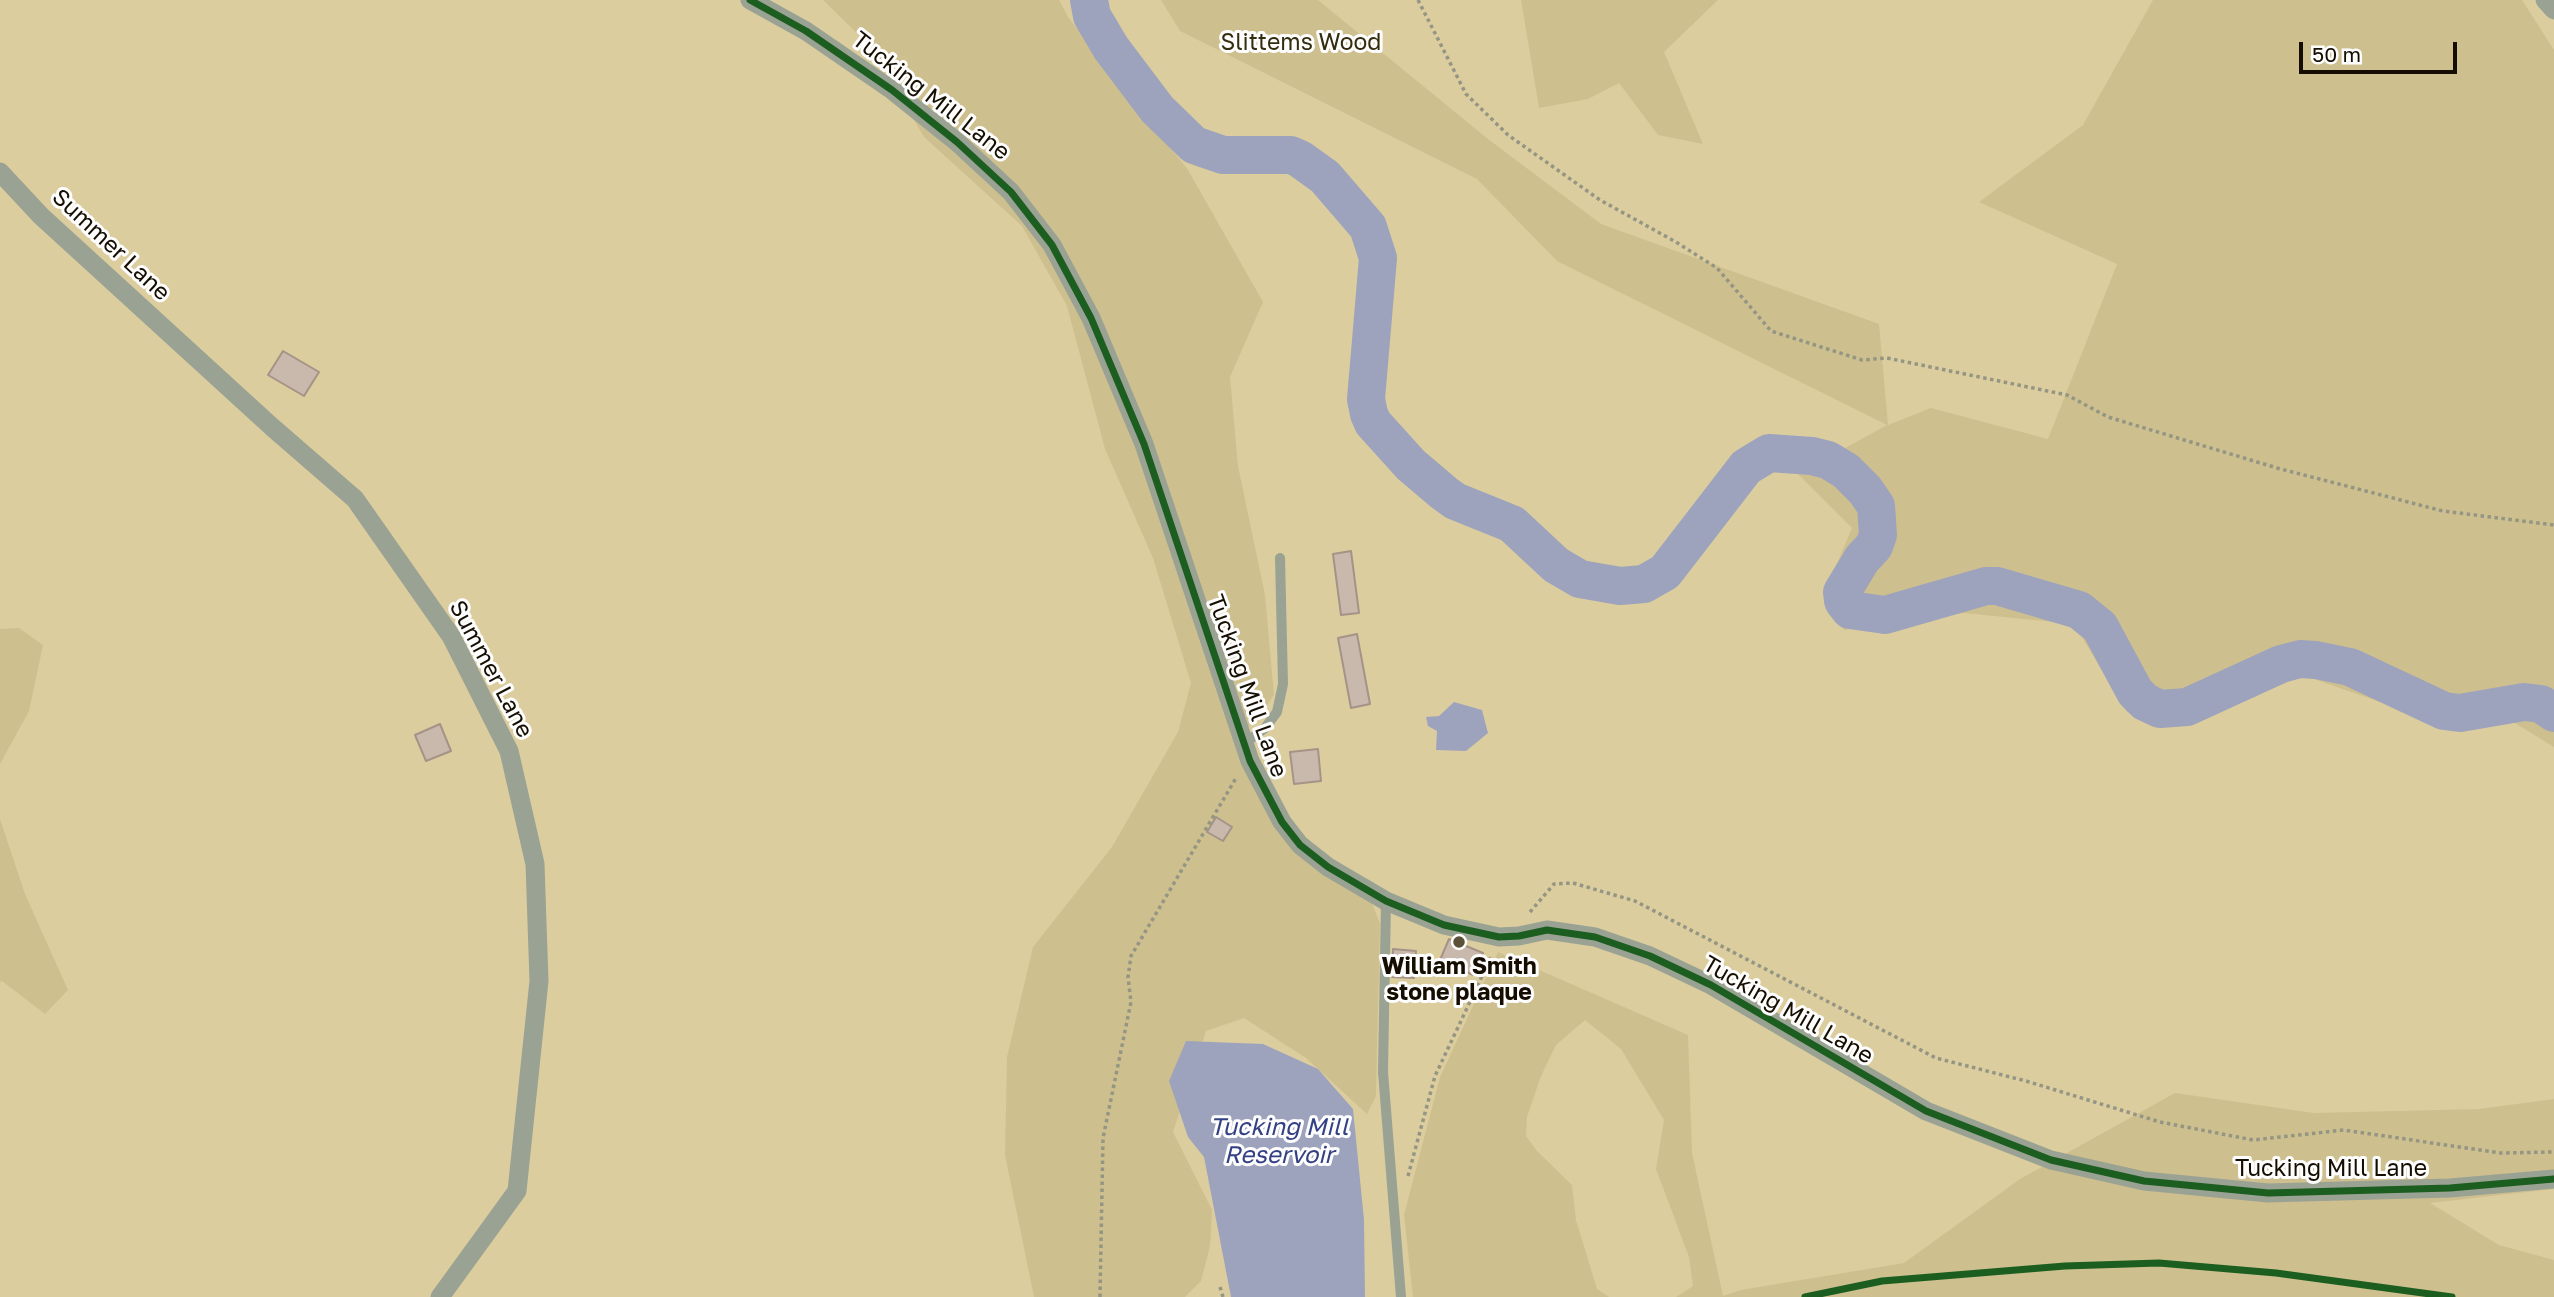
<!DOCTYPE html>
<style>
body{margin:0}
#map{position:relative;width:2554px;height:1297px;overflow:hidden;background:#dccd9f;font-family:"Golos Text",sans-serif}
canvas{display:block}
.scale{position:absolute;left:2299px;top:42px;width:158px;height:32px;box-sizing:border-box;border:4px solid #150d00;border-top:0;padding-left:9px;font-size:21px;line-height:24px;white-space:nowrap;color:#150d00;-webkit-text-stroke:5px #fdfdfd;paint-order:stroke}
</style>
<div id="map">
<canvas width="2554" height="1297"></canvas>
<div class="scale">50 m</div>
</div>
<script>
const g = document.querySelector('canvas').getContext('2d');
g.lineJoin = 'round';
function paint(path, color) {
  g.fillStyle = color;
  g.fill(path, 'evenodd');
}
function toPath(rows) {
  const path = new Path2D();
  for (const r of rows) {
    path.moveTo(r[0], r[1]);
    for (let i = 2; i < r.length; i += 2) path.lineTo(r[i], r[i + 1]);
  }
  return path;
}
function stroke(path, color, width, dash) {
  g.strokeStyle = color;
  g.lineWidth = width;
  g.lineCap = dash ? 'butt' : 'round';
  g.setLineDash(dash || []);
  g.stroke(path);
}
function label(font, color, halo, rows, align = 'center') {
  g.font = font + ' "Golos Text",sans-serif';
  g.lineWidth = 6;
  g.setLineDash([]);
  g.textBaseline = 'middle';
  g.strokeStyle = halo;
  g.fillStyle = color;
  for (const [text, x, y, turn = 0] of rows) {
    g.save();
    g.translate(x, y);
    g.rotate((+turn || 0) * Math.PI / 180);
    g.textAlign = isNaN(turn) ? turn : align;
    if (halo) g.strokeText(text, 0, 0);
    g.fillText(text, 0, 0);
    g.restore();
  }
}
const green = toPath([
 [823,0,1059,0,1068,17,1188,170,1263,302,1230,377,1238,466,1265,595,1274,695,1256,721,1235,737,1264,800,1372,903,1380,924,1376,1096,1367,1114,1306,1058,1244,1018,1206,1031,1173,1132,1212,1210,1210,1246,1201,1281,1185,1297,1034,1297,1005,1155,1007,1057,1033,947,1112,847,1178,732,1191,683,1153,558,1105,449,1067,306,1022,226,924,137,872,48],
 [1161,0,1318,0,1488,139,1601,224,1879,324,1888,425,1931,408,2048,439,2117,264,1979,202,2083,125,2153,0,2522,0,2554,50,2554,747,2505,717,2441,723,2305,676,2186,718,2127,712,2074,624,1964,613,1844,630,1824,595,1852,528,1798,474,1887,425,1557,261,1477,179,1180,31],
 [1521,0,1718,0,1664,52,1703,144,1658,135,1619,83,1588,99,1539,108],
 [19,628,43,645,29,711,0,764,0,629],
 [0,819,25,894,68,990,45,1014,2,981,0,982],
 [1498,952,1688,1035,1692,1153,1723,1296,1741,1290,1904,1263,2020,1179,2175,1093,2314,1113,2479,1109,2554,1099,2554,1189,2430,1203,2499,1245,2554,1260,2554,1297,1676,1297,1693,1286,1689,1257,1656,1169,1664,1120,1621,1049,1585,1020,1556,1045,1541,1076,1527,1117,1526,1136,1537,1151,1572,1185,1576,1220,1597,1289,1609,1297,1413,1297,1404,1215,1440,1077]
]);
const water = toPath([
 [1454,702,1482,710,1488,733,1466,751,1436,750,1437,731,1428,726,1426,717,1439,716],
 [1186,1041,1263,1044,1318,1069,1353,1109,1364,1220,1365,1297,1231,1297,1204,1157,1188,1137,1169,1081]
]);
const river = toPath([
 [1089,0,1092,16,1111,48,1157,109,1194,145,1223,155,1291,155,1300,159,1325,177,1368,227,1378,258,1366,399,1369,414,1373,423,1411,465,1444,493,1455,501,1512,524,1556,565,1580,579,1620,586,1644,584,1665,572,1746,467,1769,453,1812,456,1828,460,1846,471,1865,490,1876,506,1878,535,1874,546,1862,559,1842,592,1843,601,1850,610,1885,615,1986,586,1997,586,2079,610,2100,627,2135,692,2145,702,2160,709,2187,707,2281,664,2300,659,2316,660,2350,667,2444,711,2460,713,2524,702,2541,704,2554,713]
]);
const building = toPath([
 [283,351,319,372,304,396,268,375,283,351],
 [1351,551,1359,613,1341,615,1333,554,1351,551],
 [1357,634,1370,704,1351,708,1338,638,1357,634],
 [440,724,451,751,426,761,415,735,440,724],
 [1318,749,1321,781,1294,784,1290,752,1318,749],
 [1216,817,1232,827,1223,841,1207,832,1216,817],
 [1449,939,1483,953,1473,975,1440,960,1449,939],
 [1393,949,1416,951,1414,978,1392,977,1393,949]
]);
const path = toPath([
 [1418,0,1466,94,1508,135,1600,200,1676,242,1717,268,1771,331,1862,360,1887,358,2067,395,2108,417,2277,468,2443,511,2554,525],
 [1530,912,1554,884,1573,883,1635,901,1936,1058,2026,1081,2160,1122,2253,1140,2344,1130,2500,1153,2554,1152],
 [1408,1176,1435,1076,1492,955],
 [1220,1287,1223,1297],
 [1100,1297,1103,1138,1131,1002,1128,977,1131,956,1236,778]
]);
const lane = toPath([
 [1244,744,1265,728,1277,712,1283,684,1280,558],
 [1386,901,1383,1072,1401,1297]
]);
const street = toPath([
 [750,0,806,31,892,90,957,142,1011,192,1052,245,1091,318,1144,444,1250,761,1282,822,1300,845,1328,867,1386,901,1444,925,1499,937,1519,936,1547,930,1595,937,1650,956,1711,985,1926,1111,2051,1160,2144,1181,2268,1193,2450,1188,2554,1179],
 [2545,0,2554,10],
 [0,172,41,216,272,427,355,499,451,636,509,751,535,864,539,981,517,1191,440,1297]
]);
const cycleway = toPath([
 [750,0,806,31,892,90,957,142,1011,192,1052,245,1091,318,1144,444,1250,761,1282,822,1300,845,1328,867,1386,901,1444,925,1499,937,1519,936,1547,930,1595,937,1650,956,1711,985,1926,1111,2051,1160,2144,1181,2268,1193,2450,1188,2554,1179],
 [1805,1297,1882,1281,2065,1266,2159,1263,2276,1273,2452,1297]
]);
const markers = [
 [1459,942,7,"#5b5038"]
];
const parkNames = [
 ["Slittems Wood",1301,43]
];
const streetNames = [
 ["Tucking Mill Lane",931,96,38],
 ["Summer Lane",111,245,43],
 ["Summer Lane",491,669,62],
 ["Tucking Mill Lane",1247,686,70],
 ["Tucking Mill Lane",1788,1010,30],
 ["Tucking Mill Lane",2331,1169]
];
const poiNames = [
 ["William Smith",1459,967],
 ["stone plaque",1459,993]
];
const waterNames = [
 ["Tucking Mill",1279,1127],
 ["Reservoir",1279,1155]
];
paint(green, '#cebf8f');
paint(water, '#9da3bc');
stroke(river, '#9da3bc', 38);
paint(building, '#c9b8ac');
stroke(building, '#a69388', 2);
stroke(path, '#949583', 3.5, [3.5, 3.5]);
stroke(lane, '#9aa293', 10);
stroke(street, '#9aa293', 19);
stroke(cycleway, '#1b5e20', 7);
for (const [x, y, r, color] of markers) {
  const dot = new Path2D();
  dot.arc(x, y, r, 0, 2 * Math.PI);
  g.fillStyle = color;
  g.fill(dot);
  stroke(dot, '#fdfdfd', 2.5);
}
label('23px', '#342c0f', '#fdfdfd', parkNames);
label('23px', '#150d00', '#fdfdfd', streetNames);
label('bold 23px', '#150d00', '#fdfdfd', poiNames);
label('italic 24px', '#334084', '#fdfdfd', waterNames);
</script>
